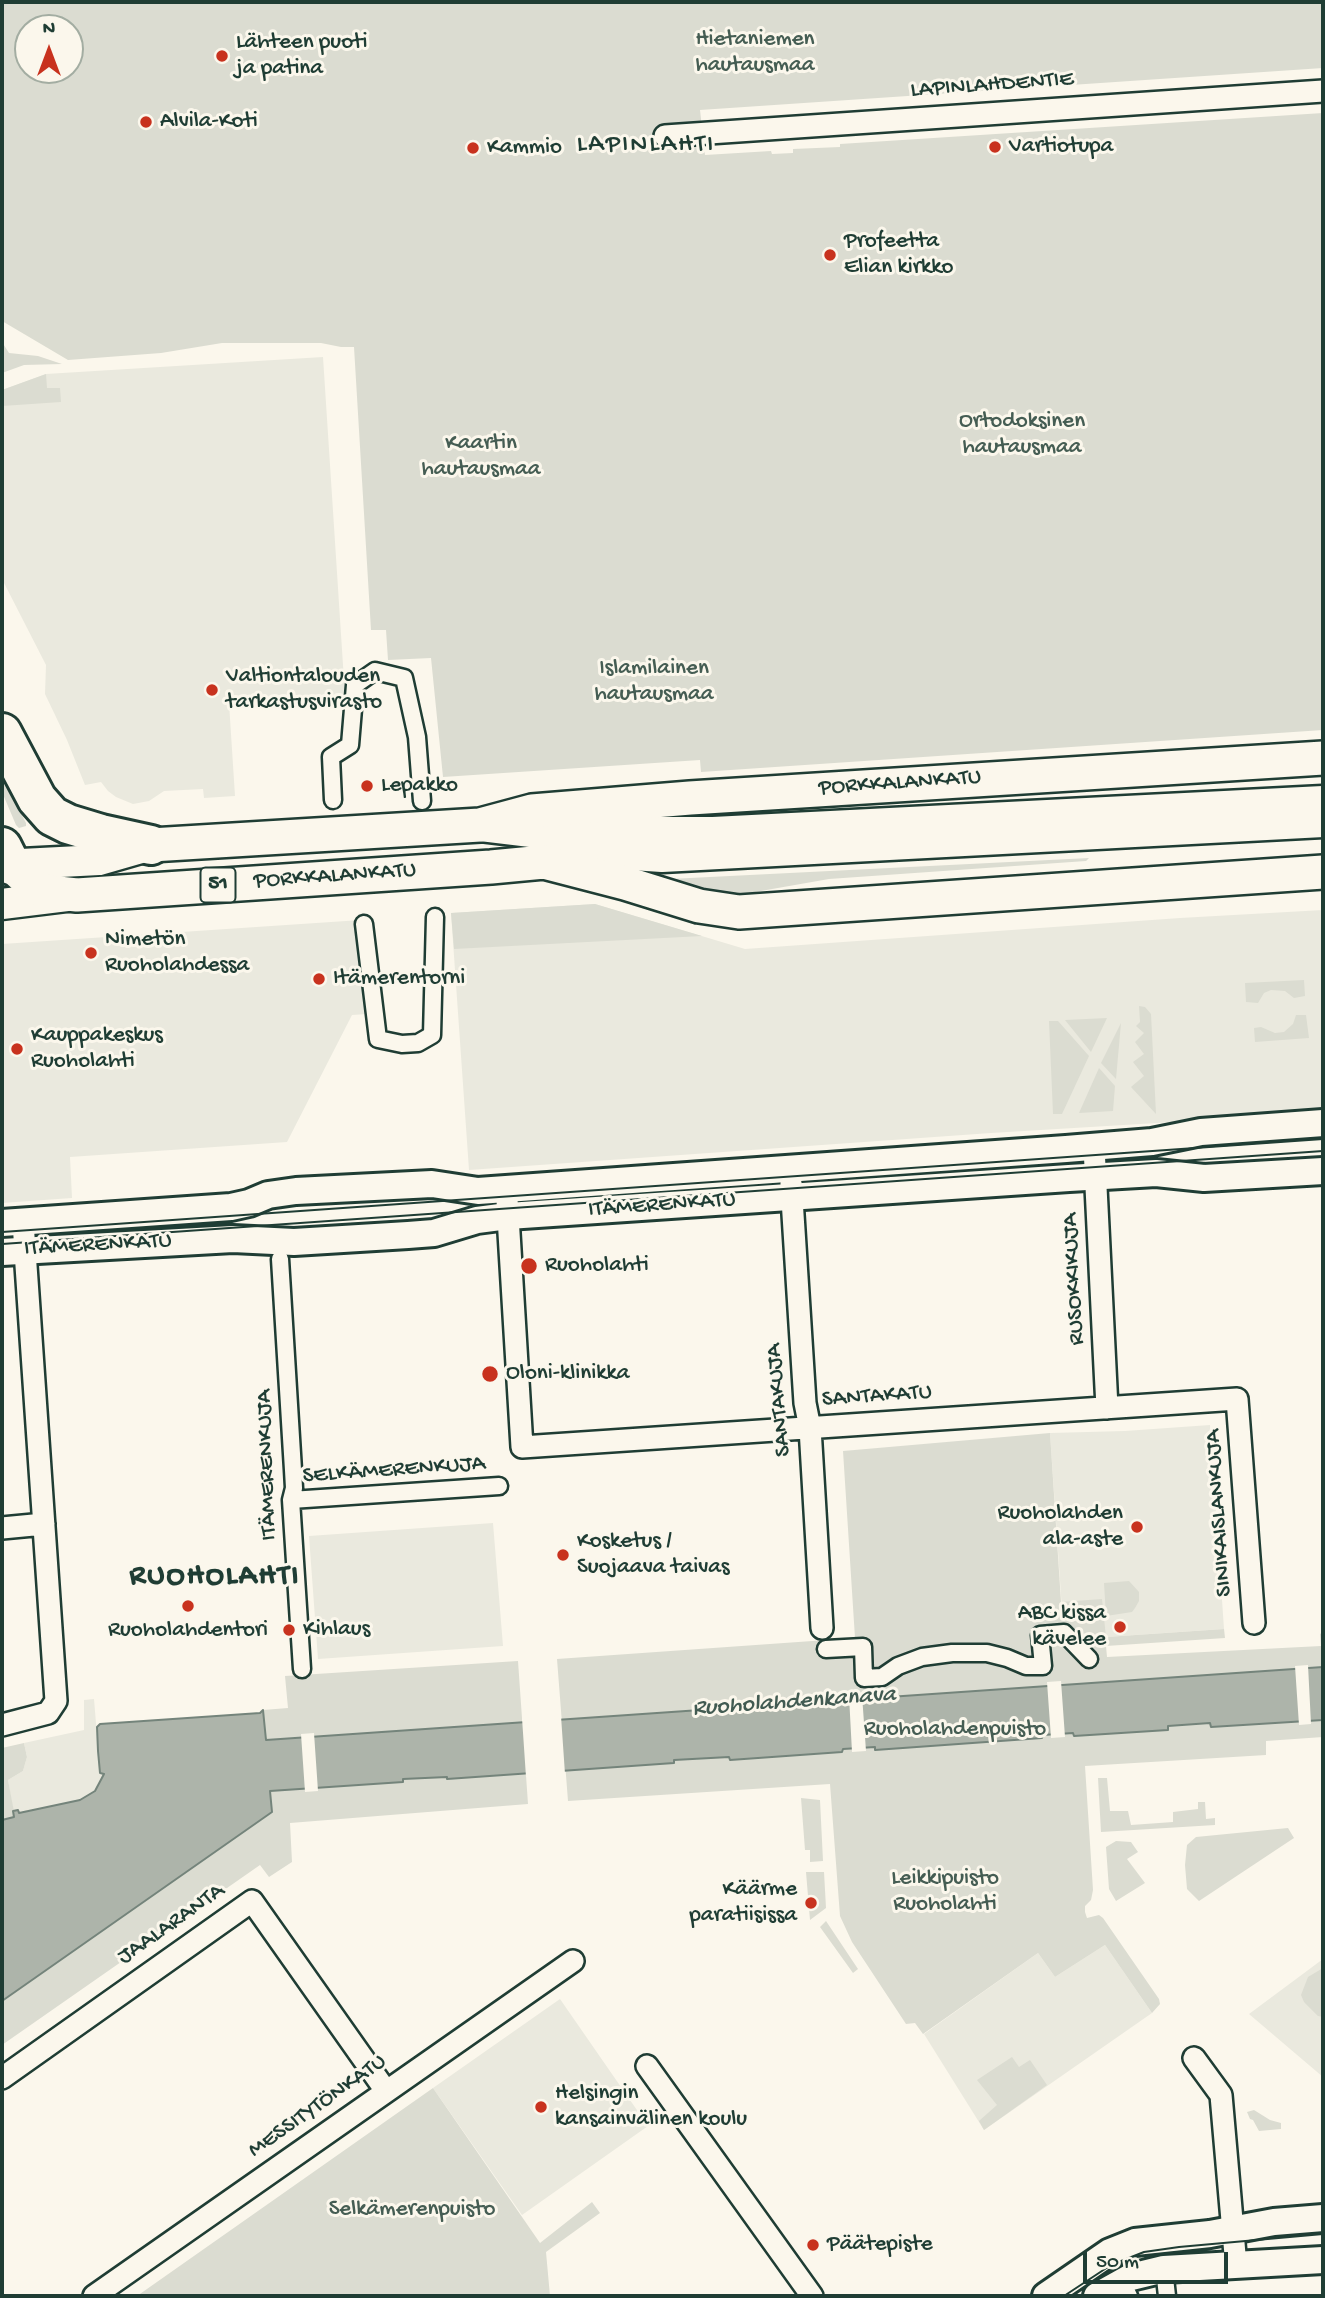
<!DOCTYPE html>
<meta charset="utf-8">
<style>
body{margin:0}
#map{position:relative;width:1325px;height:2298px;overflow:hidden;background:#fbf7ec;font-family:"Gochi Hand",sans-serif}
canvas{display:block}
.frame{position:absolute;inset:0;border:4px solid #1f3d34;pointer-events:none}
.north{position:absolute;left:14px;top:14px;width:70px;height:70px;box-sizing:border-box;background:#fbf7ec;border:2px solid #a3ada2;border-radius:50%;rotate:0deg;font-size:19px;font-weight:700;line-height:28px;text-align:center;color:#1f3d34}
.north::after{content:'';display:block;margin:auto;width:24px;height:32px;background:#c8321e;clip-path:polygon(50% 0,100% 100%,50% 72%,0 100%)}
.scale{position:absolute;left:1083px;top:2252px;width:145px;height:32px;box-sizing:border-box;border:4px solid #1f3d34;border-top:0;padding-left:9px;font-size:21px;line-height:24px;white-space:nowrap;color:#1f3d34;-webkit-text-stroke:5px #fbf7ec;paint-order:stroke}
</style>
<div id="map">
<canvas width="1325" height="2298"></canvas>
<div class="frame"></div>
<div class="north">N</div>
<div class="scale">50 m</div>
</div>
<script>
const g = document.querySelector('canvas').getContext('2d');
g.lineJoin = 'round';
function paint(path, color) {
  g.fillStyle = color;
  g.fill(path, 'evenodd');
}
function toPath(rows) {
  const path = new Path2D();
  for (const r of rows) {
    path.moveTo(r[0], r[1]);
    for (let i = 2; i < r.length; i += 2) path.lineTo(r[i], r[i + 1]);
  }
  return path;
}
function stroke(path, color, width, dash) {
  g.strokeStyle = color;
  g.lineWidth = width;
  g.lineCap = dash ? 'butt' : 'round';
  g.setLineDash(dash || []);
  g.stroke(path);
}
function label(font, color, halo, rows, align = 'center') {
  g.font = font + ' "Gochi Hand",sans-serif';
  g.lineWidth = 6;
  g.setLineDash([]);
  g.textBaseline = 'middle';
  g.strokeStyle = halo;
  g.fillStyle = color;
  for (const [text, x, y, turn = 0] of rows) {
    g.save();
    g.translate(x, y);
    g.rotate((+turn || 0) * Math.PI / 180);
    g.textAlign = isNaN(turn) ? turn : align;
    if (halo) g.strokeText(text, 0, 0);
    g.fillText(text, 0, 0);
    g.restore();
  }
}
const built = toPath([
 [323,357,345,696,229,703,235,796,204,798,203,789,164,791,149,801,133,804,116,797,108,791,101,782,85,785,67,740,45,694,46,665,2,579,2,390,46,374],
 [595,904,745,949,1180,918,1323,910,1323,1113,991,1133,469,1170,451,913],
 [361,920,367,1014,352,1015,287,1142,70,1157,72,1198,2,1203,2,944],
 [1210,1425,1224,1629,1105,1637,1062,1610,1050,1433,1125,1431],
 [493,1523,503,1646,318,1659,309,1536],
 [94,1699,100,1772,104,1773,95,1791,80,1800,18,1813,17,1810,13,1811,8,1780,23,1771,27,1757,24,1743,84,1730,84,1700],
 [1105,1945,1152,2013,984,2130,924,2034,1038,1953,1055,1977],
 [1323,1959,1323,2077,1249,2014],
 [560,1999,648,2126,522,2215,433,2088]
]);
const green = toPath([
 [2,2,1323,2,1323,68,700,110,705,155,771,151,772,154,793,153,793,149,840,147,840,144,1323,113,1323,730,701,772,700,760,443,777,431,658,388,660,386,630,371,630,354,347,341,347,321,343,222,343,161,353,68,360,2,321],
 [28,28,70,28,70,70,28,70],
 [2,342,9,353,38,356,62,364,24,365,2,373],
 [46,374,47,388,60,388,61,402,2,406,2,390],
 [2,777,26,823,26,826,19,828,16,825,2,792],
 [1089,858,1086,861,829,879,738,895,719,894,677,883,670,879],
 [595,904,702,936,454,949,451,913],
 [1304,980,1305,996,1294,998,1285,991,1271,990,1264,993,1258,1003,1246,1002,1245,983],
 [1139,1006,1145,1007,1151,1014,1156,1114,1131,1087,1144,1076,1133,1062,1144,1054,1135,1042,1144,1033,1136,1026,1140,1022],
 [1296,1015,1306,1015,1309,1038,1255,1042,1254,1028,1261,1027,1275,1033,1284,1032,1293,1024],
 [1107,1018,1091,1052,1065,1020],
 [1049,1021,1058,1021,1089,1056,1062,1114,1053,1114],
 [1121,1023,1116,1079,1101,1063],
 [1099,1068,1115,1086,1113,1111,1079,1113],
 [1050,1433,1061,1602,1102,1599,1106,1637,1224,1629,1225,1638,1106,1646,1107,1657,1321,1646,1320,1634,1323,1632,1323,1737,1266,1741,1266,1755,1085,1766,1093,1890,1091,1900,1085,1906,1085,1912,1087,1918,1099,1915,1103,1918,1159,1999,1160,2004,1152,2013,1105,1945,1055,1977,1038,1953,923,2034,915,2023,906,2024,852,1942,840,1916,830,1784,568,1801,557,1659,855,1638,843,1451],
 [1129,1581,1139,1592,1139,1601,1135,1608,1132,1612,1106,1616,1104,1583],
 [518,1661,528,1804,290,1823,292,1862,269,1877,260,1865,2,2045,2,2001,272,1812,263,1710,288,1708,285,1676],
 [24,1743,27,1757,23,1771,8,1780,15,1817,2,1820,2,1748],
 [1098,1778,1107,1778,1110,1811,1128,1811,1131,1825,1173,1822,1173,1812,1198,1809,1198,1802,1205,1802,1206,1819,1215,1818,1215,1825,1101,1832],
 [801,1798,820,1800,823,1861,810,1862,810,1850,805,1850],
 [1288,1828,1294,1838,1199,1901,1187,1889,1185,1865,1187,1845,1196,1837],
 [1116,1841,1131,1842,1138,1852,1127,1859,1145,1883,1116,1901,1109,1889,1106,1847],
 [806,1872,824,1872,826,1908,810,1920],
 [826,1921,858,1969,853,1973,820,1927],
 [1323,1968,1323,2017,1318,2016,1304,2002,1301,1995,1308,1977],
 [1012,2057,1019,2067,1030,2060,1047,2085,984,2130,979,2121,997,2105,977,2080],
 [433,2088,540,2243,592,2202,600,2213,546,2252,550,2296,137,2296],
 [1254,2110,1270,2120,1281,2123,1281,2129,1259,2131,1253,2120,1250,2119,1247,2112]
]);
const water = toPath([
 [1323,1667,1323,1720,1211,1727,1210,1723,1168,1726,1168,1730,1074,1736,1073,1733,1043,1735,1042,1738,875,1750,875,1747,843,1749,842,1752,730,1760,729,1757,674,1760,674,1763,447,1779,447,1777,403,1779,403,1782,270,1791,272,1812,2,2001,2,1820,14,1817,13,1811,18,1810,19,1813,80,1800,95,1791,104,1774,100,1773,98,1751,97,1727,100,1724,260,1713,263,1710,266,1740,1323,1667]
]);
const pier = toPath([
 [1308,1665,1311,1724,1299,1725,1295,1666],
 [1061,1681,1065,1737,1051,1738,1047,1682],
 [862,1695,866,1751,852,1752,849,1696],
 [561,1716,565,1774,526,1777,522,1718],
 [314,1733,318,1791,305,1792,301,1734]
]);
const pedestrian = toPath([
 [333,800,331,757,350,745,355,685,375,671,404,678,417,737,422,801],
 [364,924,378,1039,402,1044,418,1043,432,1035,435,917],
 [280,1259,293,1470,294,1488,291,1500,302,1669],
 [291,1500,499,1486],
 [826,1649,863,1647,864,1678,882,1677,898,1666,922,1657,952,1653,987,1653,1007,1658,1026,1666,1043,1666,1040,1635,1064,1633,1089,1659],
 [1164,2269,1167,2296],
 [1128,2294,1129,2296]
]);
const minor = toPath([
 [665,136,1323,91],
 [1094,1147,1107,1408],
 [791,1183,805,1403,810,1428,822,1628],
 [507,1200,522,1447,1237,1399,1254,1623],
 [2,1528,44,1524],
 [2,1725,48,1713,56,1701,23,1222],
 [1194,2058,1221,2095,1236,2266],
 [647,2066,812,2296],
 [2,2078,252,1901,386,2091],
 [94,2296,573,1961]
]);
const tertiary = toPath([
 [2,1223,231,1207,249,1203,268,1195,296,1191,432,1184,478,1191,1066,1149,1152,1142,1201,1132,1323,1123],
 [2,1252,233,1239,294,1242,408,1235,434,1233,477,1220,508,1216,1069,1178,1156,1173,1204,1178,1323,1171],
 [1046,2296,1110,2252,1135,2242,1210,2234,1274,2222,1323,2218],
 [1097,2296,1131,2277,1164,2269,1323,2260]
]);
const secondary = toPath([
 [481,826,531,832,713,832,1323,801],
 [548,861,603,853,662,857,1323,822],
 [2,865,99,860,151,845],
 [2,904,67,896]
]);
const primary = toPath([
 [151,845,480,825,532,811,690,798,1323,758],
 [11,865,35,887,48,892,77,895,491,867,544,862,625,883,699,906,739,912,1323,872]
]);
const motorway = toPath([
 [2,733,37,799,52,816,68,824,101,834,151,845],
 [2,847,11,865]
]);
const tram = toPath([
 [2,1232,1323,1139],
 [2,1244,1323,1151],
 [1064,2296,1111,2265,1144,2252,1179,2247,1323,2234]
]);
const markers = [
 [222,56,7,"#c8321e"],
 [146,122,7,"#c8321e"],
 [995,147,7,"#c8321e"],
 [473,148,7,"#c8321e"],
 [830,255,7,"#c8321e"],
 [212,690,7,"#c8321e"],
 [367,786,7,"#c8321e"],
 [91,953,7,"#c8321e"],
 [319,979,7,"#c8321e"],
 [17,1049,7,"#c8321e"],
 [529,1266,9,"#c8321e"],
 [490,1374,9,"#c8321e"],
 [1137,1527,7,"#c8321e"],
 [563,1555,7,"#c8321e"],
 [188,1606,7,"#c8321e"],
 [1120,1627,7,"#c8321e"],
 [289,1630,7,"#c8321e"],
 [811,1903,7,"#c8321e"],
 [541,2107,7,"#c8321e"],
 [813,2245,7,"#c8321e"]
];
const shields = [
 [218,885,35]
];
const shieldNames = [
 ["51",218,885]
];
const parkNames = [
 ["Hietaniemen",755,40],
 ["hautausmaa",755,66],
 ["Ortodoksinen",1022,422],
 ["hautausmaa",1022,448],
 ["Kaartin",481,444],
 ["hautausmaa",481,470],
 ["Islamilainen",654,669],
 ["hautausmaa",654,695],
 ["Ruoholahdenpuisto",955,1730],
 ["Leikkipuisto",945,1879],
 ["Ruoholahti",945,1905],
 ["Selkämerenpuisto",412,2210]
];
const poiNames = [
 ["Lähteen puoti",236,43],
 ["ja patina",236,69],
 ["Alvila-Koti",160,122],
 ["Vartiotupa",1009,147],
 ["Kammio",487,148],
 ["Profeetta",844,242],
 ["Elian kirkko",844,268],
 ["Valtiontalouden",226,677],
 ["tarkastusvirasto",226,703],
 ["Lepakko",381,786],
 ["Nimetön",105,940],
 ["Ruoholahdessa",105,966],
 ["Itämerentorni",333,979],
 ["Kauppakeskus",31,1036],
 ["Ruoholahti",31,1062],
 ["Ruoholahti",545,1266],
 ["Oloni-klinikka",506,1374],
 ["Ruoholahden",1123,1514,"right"],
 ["ala-aste",1123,1540,"right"],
 ["Kosketus /",577,1542],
 ["Suojaava taivas",577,1568],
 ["ABC kissa",1106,1614,"right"],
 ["kävelee",1106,1640,"right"],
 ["Kihlaus",303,1630],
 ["Ruoholahdentori",188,1631,"center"],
 ["Käärme",797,1890,"right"],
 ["paratiisissa",797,1916,"right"],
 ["Helsingin",555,2094],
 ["kansainvälinen koulu",555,2120],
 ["Päätepiste",827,2245]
];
const streetNames = [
 ["LAPINLAHDENTIE",992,86,-4],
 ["PORKKALANKATU",900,784,-4],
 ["PORKKALANKATU",335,877,-4],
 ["ITÄMERENKATU",662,1206,-4],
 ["ITÄMERENKATU",98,1246,-3],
 ["RUSOKKIKUJA",1075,1279,-93],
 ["SANTAKATU",877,1397,-4],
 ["SANTAKUJA",780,1400,-95],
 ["ITÄMERENKUJA",268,1465,-92],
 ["SELKÄMERENKUJA",394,1471,-4],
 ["SINIKAISLANKUJA",1220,1513,-94],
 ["JAALARANTA",172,1925,-35],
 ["MESSITYTÖNKATU",318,2107,-35]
];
const waterNames = [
 ["Ruoholahdenkanava",794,1703,-4]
];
const quarterNames = [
 ["LAPINLAHTI",646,146]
];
const districtNames = [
 ["RUOHOLAHTI",215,1578]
];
paint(built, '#eae9de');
paint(green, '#dbdcd1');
paint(water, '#adb4aa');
stroke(water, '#74847b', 2);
paint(pier, '#fbf7ec');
stroke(pedestrian, '#1f3d34', 21);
stroke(minor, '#1f3d34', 26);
stroke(tertiary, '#1f3d34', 32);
stroke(secondary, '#1f3d34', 35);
stroke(primary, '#1f3d34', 38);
stroke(motorway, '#1f3d34', 44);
stroke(pedestrian, '#fbf7ec', 16);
stroke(minor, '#fbf7ec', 21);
stroke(tertiary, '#fbf7ec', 26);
stroke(secondary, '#fbf7ec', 30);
stroke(primary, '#fbf7ec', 33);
stroke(motorway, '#fbf7ec', 38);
stroke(tram, '#1f3d34', 2);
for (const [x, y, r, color] of markers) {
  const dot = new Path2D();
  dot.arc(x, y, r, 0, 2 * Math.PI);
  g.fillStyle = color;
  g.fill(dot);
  stroke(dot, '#fbf7ec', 2.5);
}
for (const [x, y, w] of shields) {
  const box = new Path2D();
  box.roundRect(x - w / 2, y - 17.5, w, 35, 5);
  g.fillStyle = '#fbf7ec';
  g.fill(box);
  stroke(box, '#1f3d34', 2);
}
label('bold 21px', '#1f3d34', null, shieldNames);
label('23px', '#455d53', '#fbf7ec', parkNames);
label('23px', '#1f3d34', '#fbf7ec', poiNames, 'left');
label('23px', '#1f3d34', '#fbf7ec', streetNames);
label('italic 24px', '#425b52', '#fbf7ec', waterNames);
g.letterSpacing = '2px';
label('26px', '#1f3d34', '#fbf7ec', quarterNames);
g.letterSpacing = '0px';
g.letterSpacing = '2px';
label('bold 30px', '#1f3d34', '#fbf7ec', districtNames);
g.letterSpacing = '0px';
</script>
